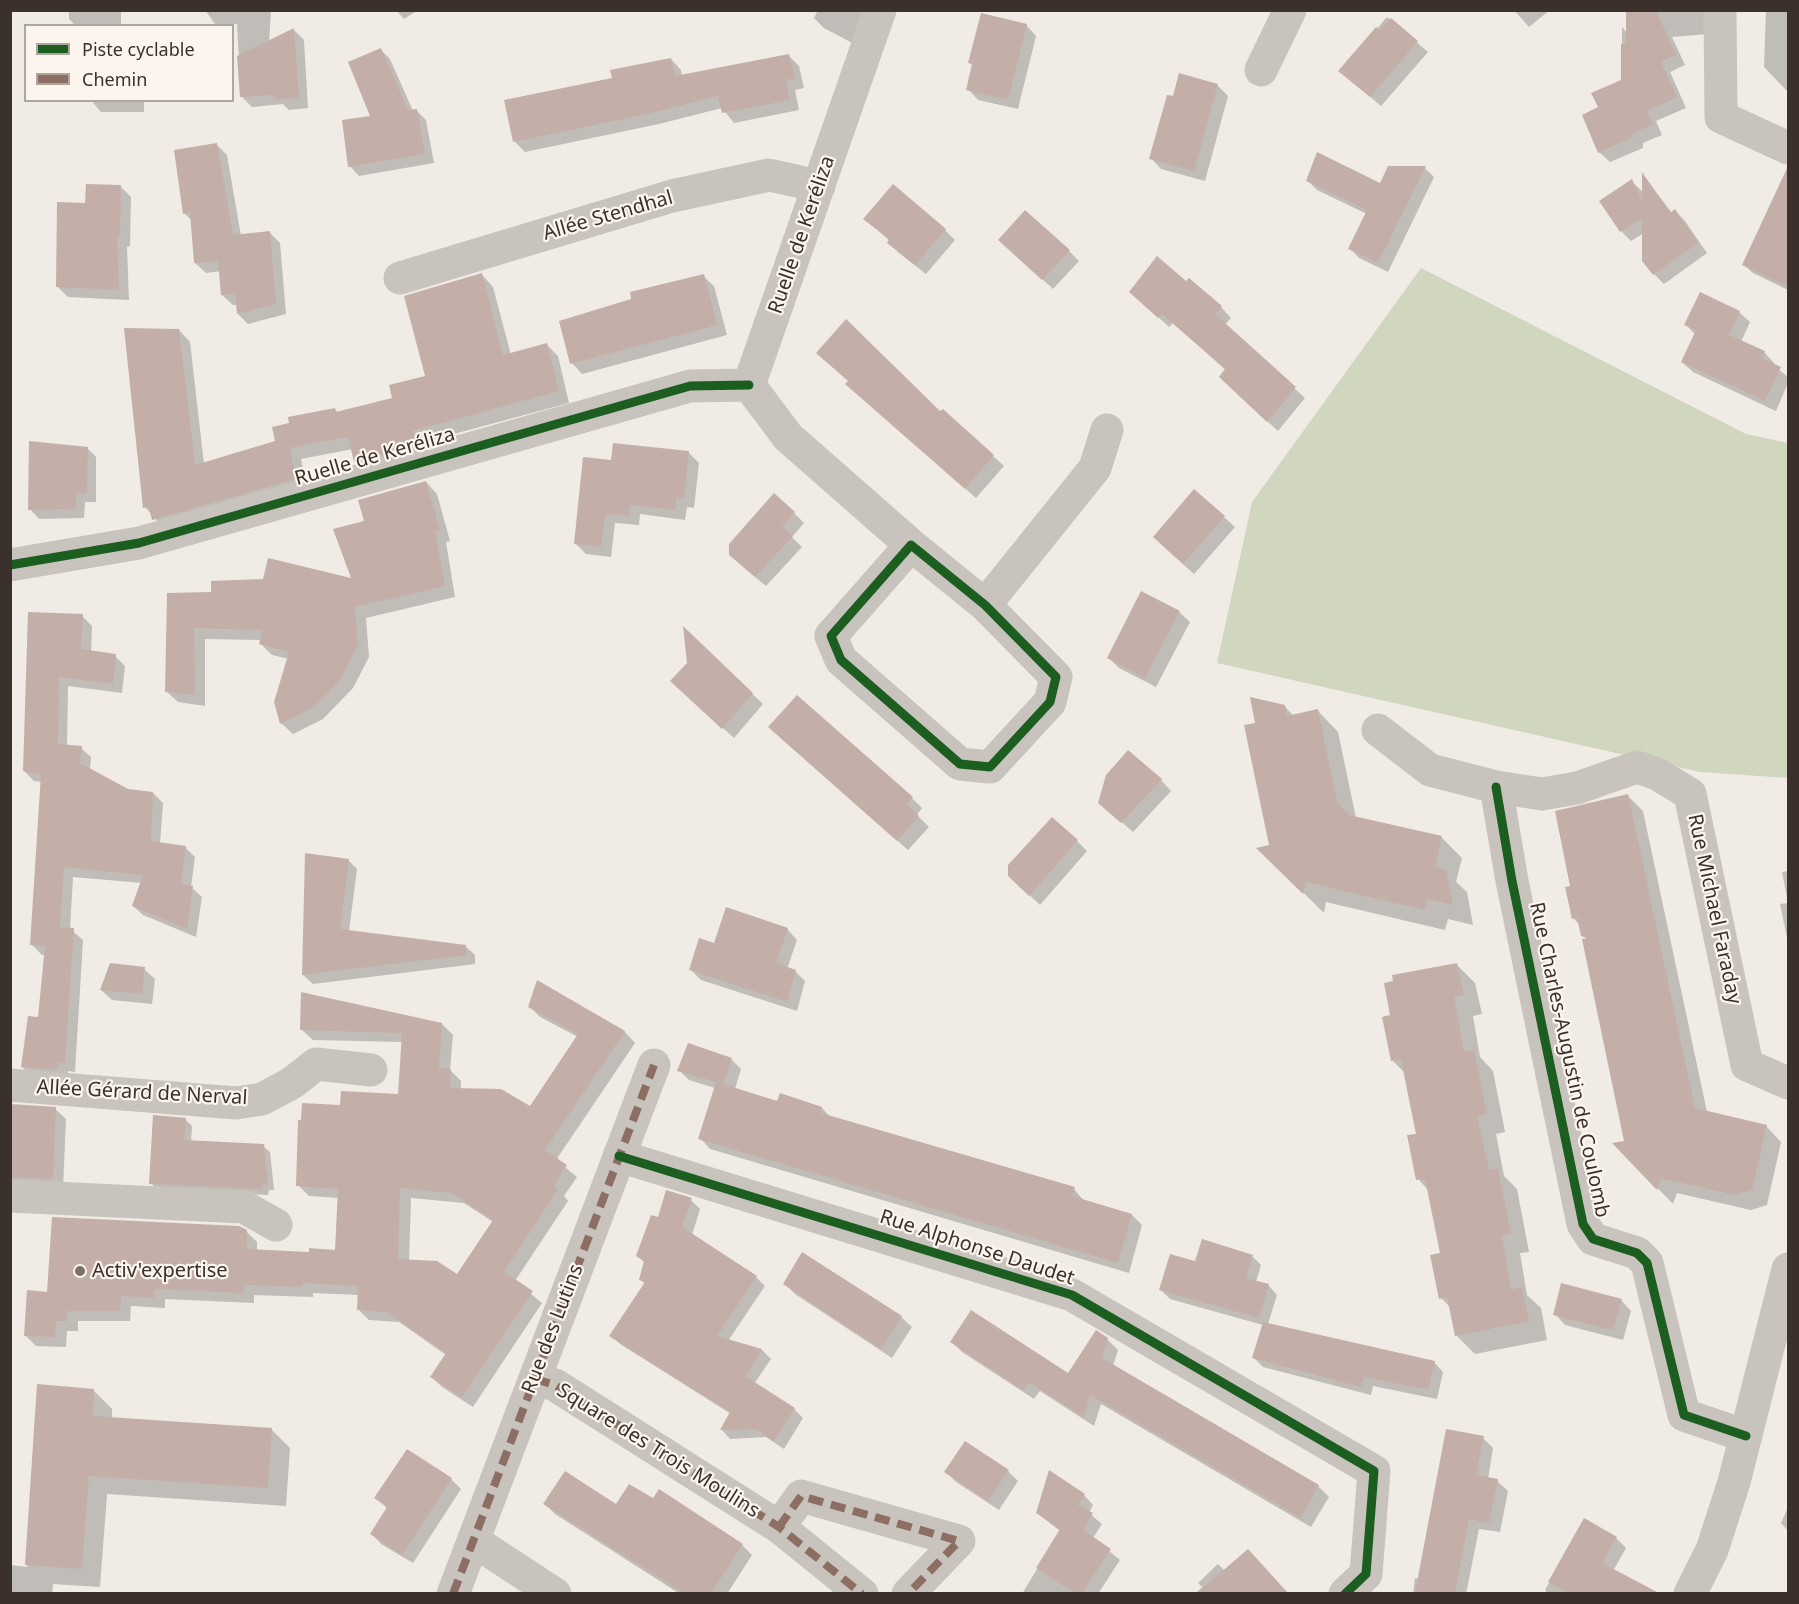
<!DOCTYPE html>
<meta charset="utf-8">
<style>
body{margin:0}
#map{position:relative;width:1799px;height:1604px;overflow:hidden;background:#f0ebe5;font-family:"Noto Sans",sans-serif}
canvas{display:block}
.frame{position:absolute;inset:0;border:12px solid #3b302b;pointer-events:none}
.legend{position:absolute;left:24px;top:24px;width:210px;height:78px;box-sizing:border-box;background:#fbf5ee;border:2px solid #aea6a0;margin:0;padding:8px 10px;list-style:none;font-size:18px;color:#3b302b}
.legend li{display:flex;align-items:center;gap:12px;height:30px}
.legend b{width:30px;border:2px solid #aea6a0}
</style>
<div id="map">
<canvas width="1799" height="1604"></canvas>
<div class="frame"></div>
<ul class="legend">
<li><b style="height:8px;background:#1b5e20"></b>Piste cyclable</li>
<li><b style="height:8px;background:#8d6e63"></b>Chemin</li>
</ul>
</div>
<script>
const g = document.querySelector('canvas').getContext('2d');
g.lineJoin = 'round';
function paint(path, color) {
  g.fillStyle = color;
  g.fill(path, 'evenodd');
}
function toPath(rows) {
  const path = new Path2D();
  for (const r of rows) {
    path.moveTo(r[0], r[1]);
    for (let i = 2; i < r.length; i += 2) path.lineTo(r[i], r[i + 1]);
  }
  return path;
}
function stroke(path, color, width, dash) {
  g.strokeStyle = color;
  g.lineWidth = width;
  g.lineCap = dash ? 'butt' : 'round';
  g.setLineDash(dash || []);
  g.stroke(path);
}
function label(font, color, halo, rows, align = 'center') {
  g.font = font + ' "Noto Sans",sans-serif';
  g.lineWidth = 4.5;
  g.setLineDash([]);
  g.textBaseline = 'middle';
  g.strokeStyle = halo;
  g.fillStyle = color;
  for (const [text, x, y, turn = 0] of rows) {
    g.save();
    g.translate(x, y);
    g.rotate((+turn || 0) * Math.PI / 180);
    g.textAlign = isNaN(turn) ? turn : align;
    if (halo) g.strokeText(text, 0, 0);
    g.fillText(text, 0, 0);
    g.restore();
  }
}
const green = toPath([
 [1421,268,1746,434,1788,443,1788,778,1700,772,1217,663,1252,502]
]);
const shadow = toPath([
 [69,10,121,10,121,26,76,26,69,19],
 [205,10,271,10,269,42,294,30,304,40,308,108,289,110,283,104,252,107,241,96,237,24,215,24],
 [396,10,418,10,404,19],
 [818,10,869,10,858,46,824,28,814,18],
 [1514,10,1550,10,1529,27],
 [1627,10,1708,10,1709,34,1672,37,1685,65,1670,72,1686,108,1656,121,1662,135,1643,143,1643,148,1610,162,1599,152,1600,108,1622,81,1622,27,1627,33],
 [1766,10,1788,10,1788,92,1764,67],
 [1387,17,1428,52,1381,106,1340,71],
 [1026,25,1036,36,1018,109,978,100,968,89,973,66,969,62],
 [381,50,390,59,413,111,417,111,426,120,434,163,359,176,350,166,372,117],
 [789,56,799,66,804,88,795,90,799,110,734,123,722,108,659,124,525,152,515,142,506,101,614,79,671,59,681,70,682,77],
 [1217,85,1228,96,1205,181,1161,169,1151,158,1174,98],
 [91,100,144,100,144,112,101,112],
 [216,144,227,155,241,236,270,233,280,243,286,314,248,324,238,314,237,305,233,305,222,295,221,271,206,273,195,263,193,222,185,214],
 [1425,168,1434,177,1388,272,1359,258,1350,248,1367,214,1317,190,1308,181,1381,185],
 [1644,176,1672,213,1675,211,1685,221,1707,253,1664,284,1654,274,1644,233,1631,241,1621,231,1631,181,1644,193],
 [120,186,131,197,130,246,127,247,129,300,68,297,57,286,86,204],
 [1766,217,1788,228,1788,290,1753,273,1744,265],
 [865,219,945,230,955,240,926,274,899,253,889,242,890,241],
 [1011,250,1069,251,1079,261,1053,289],
 [482,275,493,287,511,355,547,345,558,356,569,403,424,442,427,456,367,473,356,461,353,449,301,459,307,490,165,530,145,507,179,330,190,342,204,464,277,442,335,409,338,413,394,399,427,377],
 [703,276,714,286,727,335,582,374,572,363],
 [1186,283,1221,307,1231,318,1225,325,1305,398,1278,431,1231,387,1226,370,1173,323,1169,327,1142,302],
 [1739,312,1750,322,1741,342,1764,352,1774,363,1773,365,1788,377,1788,383,1776,411,1693,372,1682,362,1695,334,1686,325],
 [858,394,940,413,943,411,1004,466,976,498],
 [87,448,96,457,96,502,85,502,84,518,39,519,30,509],
 [688,452,699,463,694,508,687,507,685,520,640,514,639,525,615,523,611,557,586,554,576,544,612,461],
 [426,482,437,494,450,541,446,542,455,597,366,618,369,657,353,688,323,719,293,734,281,723,289,659,272,655,260,643,261,640,205,639,205,706,178,702,166,691,169,594,213,593,353,581,366,522],
 [794,513,804,523,792,537,802,547,766,586,741,565],
 [1224,517,1235,527,1194,574,1165,548],
 [1179,612,1190,622,1156,687,1119,668,1109,658],
 [29,614,82,616,92,626,91,652,115,656,125,666,122,693,68,686,67,746,81,748,91,757,90,770,128,790,153,793,163,803,160,844,185,847,195,857,191,887,202,897,196,937,143,915,133,906,142,883,73,877,70,929,83,940,75,1072,68,1071,67,1079,32,1076,22,1067,40,1019,46,955,42,955,32,945,42,782,34,781,24,771],
 [685,630,763,704,734,738,683,692,688,663],
 [1284,706,1294,716,1318,711,1338,732,1356,818,1441,837,1462,858,1456,882,1467,892,1473,925,1448,919,1445,930,1326,902,1324,913,1259,849,1271,846,1256,724],
 [780,737,912,798,922,808,917,815,929,827,908,850],
 [1161,780,1171,791,1133,832,1108,810],
 [1628,796,1643,811,1707,1112,1766,1126,1781,1142,1767,1205,1751,1210,1677,1193,1673,1204,1615,1144,1626,1143,1587,939,1582,935,1580,925,1573,918,1571,887],
 [1077,841,1087,851,1040,905,1020,886],
 [348,860,357,869,349,931,465,946,475,955,475,964,313,984,303,975],
 [1788,871,1788,943,1780,904,1788,903,1782,872],
 [787,929,797,940,787,969,795,971,805,981,797,1011,701,980,690,969,715,945],
 [1456,964,1475,983,1482,1014,1473,1016,1480,1057,1493,1071,1505,1132,1496,1134,1504,1176,1517,1189,1529,1252,1520,1253,1527,1295,1541,1308,1547,1340,1475,1354,1456,1335,1451,1308,1441,1298,1442,1254,1429,1191,1418,1179,1417,1135,1405,1073,1393,1061,1392,1016],
 [144,969,155,979,152,1004,112,1000,101,990],
 [538,982,625,1032,635,1043,556,1160,577,1177,564,1196,568,1201,515,1281,542,1303,473,1407,442,1387,432,1377,446,1355,399,1322,369,1320,358,1309,359,1295,313,1293,313,1297,254,1295,254,1303,165,1299,165,1308,131,1306,130,1321,78,1321,78,1331,67,1331,66,1347,36,1346,25,1335,49,1293,246,1231,257,1242,257,1251,310,1254,336,1251,339,1198,309,1196,298,1185,342,1107,400,1096,403,1042,313,1040,302,1030,442,1024,453,1035,450,1070,461,1081,461,1090,531,1108,578,1037,540,1017,529,1006],
 [411,1198,464,1203,493,1222,457,1276,409,1261],
 [731,1059,741,1069,735,1089,778,1102,822,1108,830,1117,1074,1189,1084,1201,1132,1215,1142,1225,1129,1273,710,1149,700,1138,715,1088,689,1080,679,1070],
 [10,1105,55,1109,66,1119,63,1189,10,1183],
 [185,1119,192,1126,191,1142,263,1146,270,1152,274,1190,269,1190,268,1195,157,1190,151,1183],
 [691,1200,700,1209,692,1235,756,1277,765,1286,728,1341,762,1350,771,1359,754,1384,794,1409,803,1418,784,1449,766,1437,730,1439,722,1430,731,1414,620,1344,611,1335,645,1284,640,1279,645,1263,638,1256,659,1218],
 [803,1254,901,1317,912,1327,892,1358,795,1294,785,1284],
 [1252,1256,1261,1265,1256,1282,1268,1285,1277,1295,1268,1324,1434,1362,1443,1372,1437,1399,1373,1386,1371,1395,1263,1367,1254,1358,1263,1325,1170,1299,1161,1290,1196,1263],
 [1621,1300,1631,1311,1623,1340,1565,1325,1555,1314],
 [1107,1339,1118,1350,1113,1366,1318,1486,1329,1497,1311,1527,1101,1404,1094,1426,1040,1391,1034,1399,962,1352,952,1342,1069,1375],
 [39,1386,93,1390,112,1409,112,1419,271,1429,290,1448,286,1506,107,1494,100,1587,53,1584,52,1594,10,1594,10,1565,27,1567],
 [1483,1438,1493,1448,1488,1479,1497,1481,1508,1491,1500,1532,1479,1529,1466,1594,1413,1594,1415,1578,1420,1579],
 [407,1451,451,1479,461,1489,413,1563,381,1544,372,1534,388,1509,376,1498],
 [1008,1471,1018,1481,999,1510,956,1482,946,1472],
 [1084,1495,1093,1505,1089,1513,1102,1524,1093,1538,1120,1560,1098,1594,1022,1594,1060,1531,1037,1513],
 [545,1504,616,1506,742,1545,752,1555,727,1594,680,1594,555,1514],
 [1788,1507,1788,1531,1781,1523],
 [1585,1520,1616,1538,1626,1548,1613,1571,1638,1589,1635,1594,1548,1594,1545,1590],
 [1258,1561,1287,1594,1195,1594,1202,1587,1198,1583,1218,1564,1225,1571]
]);
const building = toPath([
 [1626,10,1656,10,1676,55,1661,62,1677,97,1647,111,1653,124,1633,133,1633,137,1598,153,1582,115,1598,107,1591,93,1621,80,1621,44,1626,43],
 [981,13,1027,24,1008,100,966,90,972,64,968,63],
 [1391,18,1418,41,1370,97,1338,71,1376,27,1380,30],
 [294,28,299,98,277,100,272,95,240,97,237,56],
 [381,48,408,110,417,109,425,154,348,167,342,120,370,116,348,62],
 [789,54,795,78,786,80,790,100,722,113,718,96,648,114,513,142,504,100,612,78,610,70,671,58,675,76],
 [1179,73,1218,84,1194,171,1149,159,1167,95,1173,96],
 [217,143,233,235,270,231,276,304,237,314,235,294,221,295,218,261,194,263,190,213,183,214,174,150],
 [1317,152,1380,183,1388,166,1426,166,1378,263,1348,249,1367,210,1306,181],
 [1788,166,1788,287,1742,265],
 [1642,172,1670,213,1675,209,1698,243,1653,275,1642,261,1642,218,1620,232,1599,201,1632,179,1642,201],
 [86,184,121,185,120,236,117,237,119,290,56,287,57,202,85,203],
 [893,184,946,229,915,265,887,243,889,239,863,219],
 [1025,210,1070,250,1042,280,998,240],
 [1157,256,1186,281,1189,278,1222,306,1215,314,1296,387,1267,422,1219,377,1225,369,1162,314,1158,318,1129,292],
 [482,273,503,355,547,343,559,391,413,431,417,444,354,462,348,437,290,448,296,479,152,520,149,507,143,508,124,328,179,329,195,465,275,441,272,427,289,423,288,417,335,408,336,412,392,398,389,385,425,376,404,296],
 [704,274,717,325,570,364,559,321,631,299,630,292],
 [1700,292,1740,311,1729,335,1765,351,1762,358,1781,367,1765,401,1681,362,1696,330,1684,325],
 [846,319,940,411,943,409,994,455,965,489,845,384,848,381,816,353],
 [29,441,88,447,87,493,76,493,76,509,28,510],
 [613,443,689,451,684,498,677,497,675,510,630,505,629,516,605,514,601,547,574,544,583,457,611,460],
 [426,481,440,530,435,531,445,586,355,607,358,645,340,680,314,707,280,724,274,702,289,652,259,644,263,630,194,628,195,695,165,692,167,593,211,592,211,581,263,579,268,558,351,578,333,529,364,521,358,500],
 [1194,489,1225,516,1183,564,1153,537],
 [774,493,795,512,782,526,793,536,755,577,729,555,729,544],
 [1141,591,1180,611,1145,678,1107,658],
 [28,612,83,614,81,649,116,654,113,684,59,677,58,744,82,746,80,763,128,789,153,792,151,841,186,846,181,884,193,886,187,929,132,906,143,875,64,867,60,927,74,928,65,1063,58,1062,58,1070,21,1067,28,1016,38,1017,45,946,30,945,41,774,23,771],
 [683,626,753,693,722,729,670,681,687,663],
 [797,695,913,797,907,804,919,816,897,841,768,727],
 [1250,697,1285,705,1287,716,1318,709,1337,802,1349,815,1442,836,1435,867,1446,870,1453,905,1428,899,1425,910,1306,882,1303,894,1256,848,1269,845,1244,725,1255,723],
 [1128,750,1162,779,1121,823,1098,803,1106,775],
 [1628,794,1695,1108,1767,1125,1752,1190,1735,1195,1661,1178,1657,1190,1612,1143,1624,1141,1582,939,1588,938,1581,936,1577,917,1572,919,1565,887,1570,886,1555,811],
 [1052,817,1078,840,1029,896,1008,876,1008,865],
 [305,853,349,859,340,929,466,945,466,955,302,975],
 [726,907,788,928,776,963,796,970,787,1002,689,970,699,938,714,943],
 [110,963,145,967,142,994,100,990],
 [1457,963,1464,995,1454,997,1464,1052,1474,1050,1487,1114,1477,1116,1489,1170,1498,1168,1511,1233,1502,1235,1511,1290,1522,1287,1529,1321,1455,1336,1447,1297,1439,1299,1430,1255,1440,1253,1425,1179,1416,1180,1407,1135,1416,1134,1401,1060,1391,1061,1382,1017,1390,1015,1384,983,1393,981,1392,975],
 [537,980,625,1031,545,1150,567,1165,554,1185,558,1189,504,1272,533,1291,462,1397,430,1377,446,1353,387,1312,357,1310,358,1286,303,1283,302,1287,244,1285,243,1293,155,1289,154,1298,121,1296,120,1311,67,1311,67,1321,56,1321,55,1337,24,1336,27,1290,47,1292,52,1217,239,1226,247,1230,247,1249,309,1252,309,1248,335,1250,338,1189,296,1186,298,1120,301,1120,302,1103,340,1105,341,1091,398,1094,402,1033,300,1030,301,992,442,1023,439,1068,451,1069,450,1088,501,1089,530,1106,578,1034,528,1007],
 [400,1188,452,1193,493,1220,457,1274,437,1261,398,1259],
 [688,1043,732,1058,723,1084,777,1101,780,1093,822,1107,821,1113,1075,1187,1072,1196,1132,1214,1118,1263,698,1139,716,1082,677,1071],
 [10,1104,56,1107,53,1179,10,1177],
 [153,1115,186,1118,184,1140,264,1144,268,1185,262,1184,262,1189,149,1184],
 [666,1190,692,1198,682,1227,757,1276,717,1336,762,1349,745,1376,795,1408,774,1441,756,1429,720,1430,730,1412,609,1336,645,1282,639,1280,644,1261,636,1256,651,1215,658,1217],
 [1202,1239,1253,1255,1246,1278,1269,1284,1259,1318,1159,1290,1170,1254,1195,1261],
 [802,1252,902,1316,881,1349,783,1284],
 [1561,1283,1622,1299,1613,1330,1553,1315],
 [971,1310,1068,1373,1096,1330,1108,1338,1102,1358,1319,1485,1301,1518,1090,1395,1084,1417,1029,1382,1023,1390,950,1342],
 [1263,1322,1435,1361,1428,1390,1364,1377,1361,1387,1252,1358],
 [37,1384,94,1389,93,1416,272,1428,268,1488,89,1476,82,1569,25,1565],
 [1446,1429,1484,1436,1476,1475,1498,1479,1489,1523,1469,1519,1455,1593,1415,1593],
 [965,1441,1009,1470,988,1501,944,1472],
 [407,1449,452,1478,402,1555,370,1534,387,1507,374,1498],
 [1049,1470,1085,1494,1078,1505,1093,1513,1083,1530,1111,1549,1082,1593,1075,1593,1036,1568,1060,1529,1036,1513],
 [565,1471,616,1504,629,1484,653,1498,659,1489,743,1544,711,1593,684,1593,543,1504],
 [1584,1518,1617,1537,1602,1563,1659,1593,1569,1593,1548,1582],
 [1248,1549,1288,1593,1197,1593]
]);
const minor = toPath([
 [1720,10,1721,117,1788,148],
 [1261,70,1290,10],
 [400,278,672,196,769,175,819,186],
 [749,385,880,10],
 [749,385,788,437,911,545],
 [911,545,985,605,1056,677,1050,702,990,767,960,764,841,660,831,636,911,545],
 [10,565,139,543,690,386,749,385],
 [985,605,1095,468,1107,430],
 [1378,730,1430,770,1496,787,1542,794,1577,788,1637,767,1657,774,1690,794,1747,1065,1788,1083],
 [1496,787,1512,881,1583,1224,1593,1239,1637,1253,1647,1263,1684,1415,1746,1436],
 [10,1085,236,1103,262,1099,292,1083,316,1064,371,1070],
 [619,1156,1072,1295,1374,1471,1366,1574,1345,1594],
 [10,1196,244,1207,276,1225],
 [535,1379,555,1385,779,1527,862,1594],
 [779,1527,801,1496,959,1541,908,1594],
 [474,1541,555,1594],
 [453,1594,654,1065],
 [1690,1594,1712,1550,1734,1482,1788,1269]
]);
const quiet = toPath([
 [535,1379,555,1385,779,1527,862,1594],
 [779,1527,801,1496,959,1541,908,1594],
 [453,1594,654,1065]
]);
const cycleway = toPath([
 [911,545,985,605,1056,677,1050,702,990,767,960,764,841,660,831,636,911,545],
 [10,565,139,543,690,386,749,385],
 [1496,787,1512,881,1583,1224,1593,1239,1637,1253,1647,1263,1684,1415,1746,1436],
 [619,1156,1072,1295,1374,1471,1366,1574,1345,1594]
]);
const markers = [
 [80,1271,6,"#7a716c"]
];
const streetNames = [
 ["Allée Stendhal",608,216,-16],
 ["Ruelle de Keréliza",802,235,-71],
 ["Ruelle de Keréliza",375,457,-16],
 ["Rue Michael Faraday",1714,909,78],
 ["Rue Charles-Augustin de Coulomb",1569,1060,78],
 ["Allée Gérard de Nerval",142,1093,3],
 ["Rue Alphonse Daudet",977,1248,18],
 ["Rue des Lutins",553,1329,-69],
 ["Square des Trois Moulins",658,1451,32]
];
const poiNames = [
 ["Activ'expertise",92,1271]
];
paint(green, '#d1d6bf');
paint(shadow, '#0003');
paint(building, '#c3afa7');
stroke(minor, '#c9c3be', 33);
stroke(quiet, '#8d6e63', 8, [15, 8]);
stroke(cycleway, '#1b5e20', 9);
for (const [x, y, r, color] of markers) {
  const dot = new Path2D();
  dot.arc(x, y, r, 0, 2 * Math.PI);
  g.fillStyle = color;
  g.fill(dot);
  stroke(dot, '#fbf5ee', 2);
}
label('20px', '#3b302b', '#fbf5ee', streetNames);
label('20px', '#3b302b', '#fbf5ee', poiNames, 'left');
</script>
